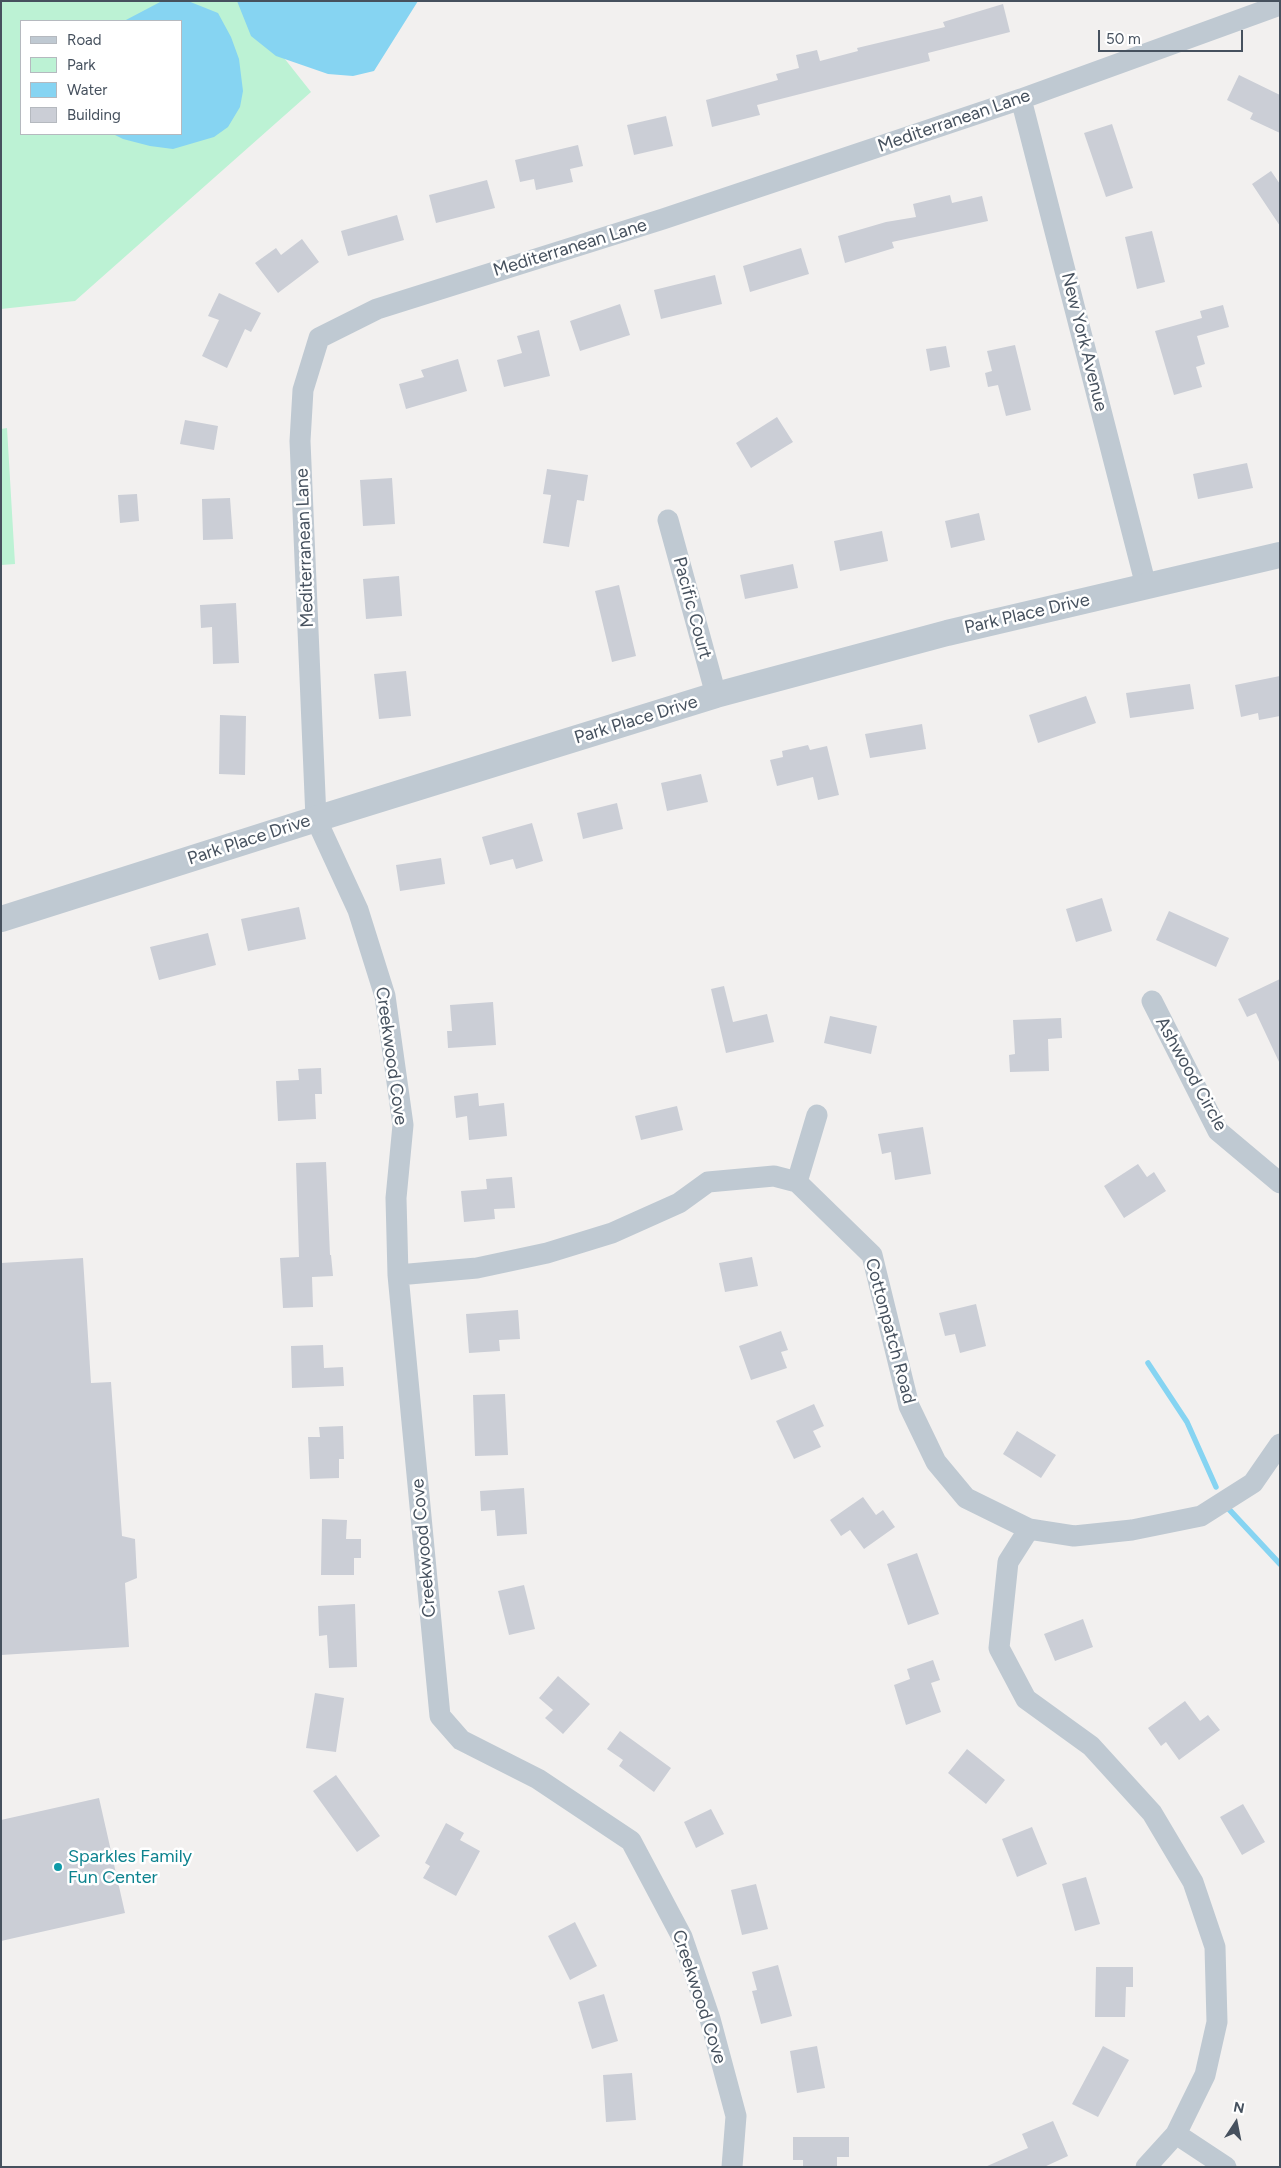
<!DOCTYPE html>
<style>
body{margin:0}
#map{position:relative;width:1281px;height:2168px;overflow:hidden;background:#f2f0ef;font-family:Figtree,sans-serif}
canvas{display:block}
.frame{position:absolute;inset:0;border:2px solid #46515e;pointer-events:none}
.legend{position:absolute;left:20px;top:20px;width:162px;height:115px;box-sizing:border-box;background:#fff;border:1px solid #b5b9bf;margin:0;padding:6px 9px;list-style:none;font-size:15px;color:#46515e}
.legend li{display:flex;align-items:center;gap:10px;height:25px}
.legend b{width:25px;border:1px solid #b5b9bf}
.north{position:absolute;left:1211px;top:2098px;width:50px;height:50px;-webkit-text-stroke:4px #fff;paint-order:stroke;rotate:11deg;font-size:14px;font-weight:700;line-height:20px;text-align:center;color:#46515e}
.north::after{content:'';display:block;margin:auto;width:18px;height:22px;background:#46515e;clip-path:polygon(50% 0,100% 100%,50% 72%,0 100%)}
.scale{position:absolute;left:1098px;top:30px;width:145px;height:22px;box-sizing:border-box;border:2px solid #46515e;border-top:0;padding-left:6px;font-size:15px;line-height:18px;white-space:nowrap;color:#46515e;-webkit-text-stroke:4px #fff;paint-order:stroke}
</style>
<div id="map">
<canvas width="1281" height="2168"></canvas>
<div class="frame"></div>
<ul class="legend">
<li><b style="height:6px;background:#bfc9d2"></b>Road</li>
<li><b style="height:14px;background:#bcf2d4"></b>Park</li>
<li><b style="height:14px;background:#86d4f2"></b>Water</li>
<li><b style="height:14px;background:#cbced6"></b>Building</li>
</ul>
<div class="north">N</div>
<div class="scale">50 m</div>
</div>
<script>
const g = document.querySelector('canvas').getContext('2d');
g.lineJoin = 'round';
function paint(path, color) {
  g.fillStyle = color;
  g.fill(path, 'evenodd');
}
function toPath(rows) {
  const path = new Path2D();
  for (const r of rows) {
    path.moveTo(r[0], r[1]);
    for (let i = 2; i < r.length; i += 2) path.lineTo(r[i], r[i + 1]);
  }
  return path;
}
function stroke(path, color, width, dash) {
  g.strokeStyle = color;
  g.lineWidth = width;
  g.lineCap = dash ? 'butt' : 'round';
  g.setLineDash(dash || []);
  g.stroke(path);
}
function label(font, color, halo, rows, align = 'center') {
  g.font = font + ' Figtree,sans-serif';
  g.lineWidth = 5;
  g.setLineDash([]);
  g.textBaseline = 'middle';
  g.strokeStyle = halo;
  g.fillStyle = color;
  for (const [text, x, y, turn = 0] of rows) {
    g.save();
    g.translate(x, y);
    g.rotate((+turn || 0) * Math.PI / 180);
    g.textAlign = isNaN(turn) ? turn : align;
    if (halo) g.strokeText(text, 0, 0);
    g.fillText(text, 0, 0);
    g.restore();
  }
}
const green = toPath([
 [1,1,239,1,311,92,75,301,1,309],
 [21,21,181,21,181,134,21,134],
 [7,428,15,564,1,565,1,429]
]);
const water = toPath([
 [162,1,188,1,218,13,231,37,239,59,243,91,240,107,228,127,214,137,173,149,150,146,123,139,113,134,181,134,181,21,124,21],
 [237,1,418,1,374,71,353,76,328,74,276,56,251,36]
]);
const stream = toPath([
 [1148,1363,1187,1422,1216,1487],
 [1225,1505,1280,1564]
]);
const building = toPath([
 [1003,4,1010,32,928,53,930,61,757,105,760,115,712,127,706,100,778,80,776,74,799,68,796,55,817,50,820,61,858,51,857,48,945,27,943,22],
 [1239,75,1280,95,1280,133,1250,119,1253,113,1227,100],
 [666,116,673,146,634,155,627,125],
 [1112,124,1133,188,1106,197,1084,133],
 [578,145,583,166,570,169,573,182,536,190,534,179,520,182,515,160],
 [1271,171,1280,184,1280,226,1252,184],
 [487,180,495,208,436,223,429,195],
 [950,195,952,203,982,196,988,221,892,242,894,248,845,263,838,236,886,222,916,217,913,204],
 [397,215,404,240,348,256,341,231],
 [1152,231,1165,282,1137,289,1125,237],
 [302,239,319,262,278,293,255,263,276,248,281,255],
 [801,248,809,274,750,292,743,266],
 [715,275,722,304,661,319,654,290],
 [219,293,261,313,251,332,245,329,227,368,202,356,219,320,208,316],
 [620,304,630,335,580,351,570,321],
 [1223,305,1229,327,1197,336,1205,364,1196,367,1202,387,1174,395,1155,331,1202,318,1200,311],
 [539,330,550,376,504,387,497,360,522,353,517,336],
 [1015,345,1031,410,1006,416,998,385,988,387,985,373,992,371,987,351],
 [946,346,950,367,930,371,926,349],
 [458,359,467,391,406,409,399,384,424,377,421,370],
 [777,417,793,442,751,468,736,443],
 [185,420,218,426,214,450,180,444],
 [1247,463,1253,488,1198,499,1193,474],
 [547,469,588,475,584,501,577,500,569,547,543,543,551,495,543,494],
 [392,478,395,524,363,526,360,480],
 [137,494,139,521,120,523,118,495],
 [230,498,233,539,203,540,202,499],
 [979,513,985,540,951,548,945,521],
 [882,531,888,561,840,571,834,541],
 [793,564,798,588,745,599,740,575],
 [399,576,402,616,366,619,363,579],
 [619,585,636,656,612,662,595,591],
 [236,603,239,663,213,664,212,627,201,628,200,605],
 [406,671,411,716,379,719,374,674],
 [1280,676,1280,716,1259,720,1258,713,1241,717,1235,685],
 [1190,684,1194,709,1130,718,1126,693],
 [1086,696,1096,723,1038,743,1029,715],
 [220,715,246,716,245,775,219,774],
 [922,724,926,749,870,758,865,734],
 [808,745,810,750,827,746,839,795,818,800,813,777,777,786,770,760,783,757,782,751],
 [701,774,708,802,667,811,661,783],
 [617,803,623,829,583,839,577,813],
 [532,823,543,861,516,869,513,859,490,865,482,837],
 [441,858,445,884,400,891,396,865],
 [1102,898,1112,931,1076,942,1066,909],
 [299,907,306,939,248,951,241,919],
 [1169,911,1229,938,1216,967,1156,940],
 [208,933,216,965,159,980,150,947],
 [1280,979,1280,1064,1256,1013,1247,1017,1238,999],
 [724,986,733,1022,767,1014,774,1042,726,1053,711,989],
 [493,1002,496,1045,448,1048,447,1031,452,1031,450,1005],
 [830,1016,877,1026,871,1054,824,1043],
 [1061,1018,1062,1038,1048,1039,1049,1071,1010,1072,1009,1055,1015,1054,1013,1020],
 [321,1068,322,1094,315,1094,316,1119,278,1121,276,1081,299,1080,298,1069],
 [478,1093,479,1106,504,1103,507,1136,469,1140,467,1116,456,1118,454,1096],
 [677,1106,683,1130,641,1140,635,1116],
 [923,1127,931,1174,895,1180,891,1152,882,1154,878,1134],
 [326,1162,330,1255,331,1255,333,1276,312,1277,313,1307,283,1308,280,1258,299,1257,296,1163],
 [1138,1164,1147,1177,1154,1172,1166,1191,1124,1218,1104,1186],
 [512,1177,515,1208,494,1209,495,1219,464,1222,461,1191,487,1189,486,1179],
 [752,1257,758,1286,725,1292,719,1263],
 [83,1258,91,1383,111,1382,122,1536,135,1539,137,1578,125,1583,129,1647,1,1655,1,1263],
 [976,1304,986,1346,960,1353,955,1334,945,1336,939,1313],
 [518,1310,520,1339,499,1340,500,1351,469,1353,466,1314],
 [781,1331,788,1350,781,1352,787,1368,751,1380,739,1346],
 [323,1345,324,1368,343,1367,344,1386,292,1388,291,1346],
 [505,1394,508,1455,475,1456,473,1395],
 [814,1404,824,1426,813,1431,821,1447,794,1459,776,1421],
 [343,1426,344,1459,339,1459,339,1478,310,1479,308,1437,320,1437,319,1427],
 [1017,1431,1056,1455,1041,1478,1003,1454],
 [524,1488,527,1534,497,1536,495,1510,481,1511,480,1491],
 [863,1497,876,1515,883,1510,895,1527,864,1549,850,1530,841,1536,830,1520],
 [322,1519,347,1520,346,1539,361,1539,361,1558,354,1558,354,1575,321,1575],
 [917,1553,939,1614,908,1625,887,1564],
 [524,1585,535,1629,509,1635,498,1591],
 [355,1604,357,1667,329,1668,327,1635,319,1636,318,1606],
 [1083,1619,1093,1647,1055,1661,1044,1634],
 [933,1660,940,1680,931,1683,941,1712,906,1725,894,1685,910,1679,907,1669],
 [558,1676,590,1704,563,1734,545,1718,553,1710,539,1698],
 [315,1693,344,1698,336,1752,306,1748],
 [1185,1701,1200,1721,1208,1715,1220,1730,1179,1760,1166,1742,1161,1746,1148,1728],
 [620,1731,671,1768,654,1792,619,1766,623,1760,607,1749],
 [967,1749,1005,1780,986,1804,948,1773],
 [336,1775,380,1836,357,1852,313,1791],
 [99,1798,125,1913,1,1941,1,1820],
 [1243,1804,1265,1842,1242,1855,1220,1817],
 [711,1809,724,1834,696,1848,684,1822],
 [446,1823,464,1833,460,1840,480,1851,456,1896,423,1878,430,1866,425,1863],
 [1032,1827,1047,1864,1017,1877,1002,1839],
 [1086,1877,1100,1924,1075,1931,1062,1884],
 [756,1884,768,1929,742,1935,731,1890],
 [575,1922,597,1966,570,1980,548,1936],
 [778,1965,792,2016,761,2024,752,1991,757,1990,752,1972],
 [1096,1967,1133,1967,1133,1987,1126,1987,1125,2017,1095,2017],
 [604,1994,618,2041,592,2049,578,2002],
 [817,2046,825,2088,797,2093,790,2051],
 [1103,2046,1129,2060,1098,2117,1072,2104],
 [632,2073,636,2120,606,2122,603,2075],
 [1053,2121,1068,2156,1044,2167,985,2167,1028,2148,1022,2134],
 [793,2137,849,2137,849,2157,837,2157,837,2167,803,2167,803,2160,793,2160]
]);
const minor = toPath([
 [1021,99,1146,586],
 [668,520,716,695],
 [1152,1001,1218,1131,1280,1183],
 [797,1182,817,1115],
 [398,1275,477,1268,547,1253,612,1233,679,1203,708,1182,774,1176,797,1182,872,1255,909,1406,936,1462,966,1498,1029,1529,1074,1536,1132,1530,1201,1516,1253,1483,1280,1444],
 [1029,1529,1008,1562,999,1648,1026,1699,1091,1746,1152,1813,1193,1882,1215,1947,1217,2022,1205,2075,1176,2134,1146,2167],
 [1176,2134,1226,2167],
 [732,2167,736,2116,710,2019,682,1937,631,1841,538,1779,461,1740,440,1716,398,1275,396,1198,403,1125,385,996,358,910,316,819,300,441,303,390,319,338,377,309,663,219,1021,99,1280,5]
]);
const tertiary = toPath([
 [1,919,316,819,716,695,947,633,1280,555]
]);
const markers = [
 [58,1867,5,"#0f9aa8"]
];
const streetNames = [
 ["Mediterranean Lane",954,121,-19],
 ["Mediterranean Lane",570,248,-17],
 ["New York Avenue",1084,342,76],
 ["Mediterranean Lane",305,548,-92],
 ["Pacific Court",692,608,75],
 ["Park Place Drive",1027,614,-13],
 ["Park Place Drive",636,720,-17],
 ["Park Place Drive",249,840,-18],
 ["Creekwood Cove",391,1056,82],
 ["Ashwood Circle",1191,1074,61],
 ["Cottonpatch Road",890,1331,75],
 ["Creekwood Cove",424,1548,-95],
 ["Creekwood Cove",699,1997,72]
];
const cultureNames = [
 ["Sparkles Family",68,1857],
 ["Fun Center",68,1878]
];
paint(green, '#bcf2d4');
paint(water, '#86d4f2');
stroke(stream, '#86d4f2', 5.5);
paint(building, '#cbced6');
stroke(minor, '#bfc9d2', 21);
stroke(tertiary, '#bfc9d2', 26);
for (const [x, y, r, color] of markers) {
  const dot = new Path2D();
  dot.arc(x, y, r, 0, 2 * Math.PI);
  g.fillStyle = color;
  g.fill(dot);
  stroke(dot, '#fff', 2);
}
label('18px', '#46515e', '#fff', streetNames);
label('18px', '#0d838f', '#fff', cultureNames, 'left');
</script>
